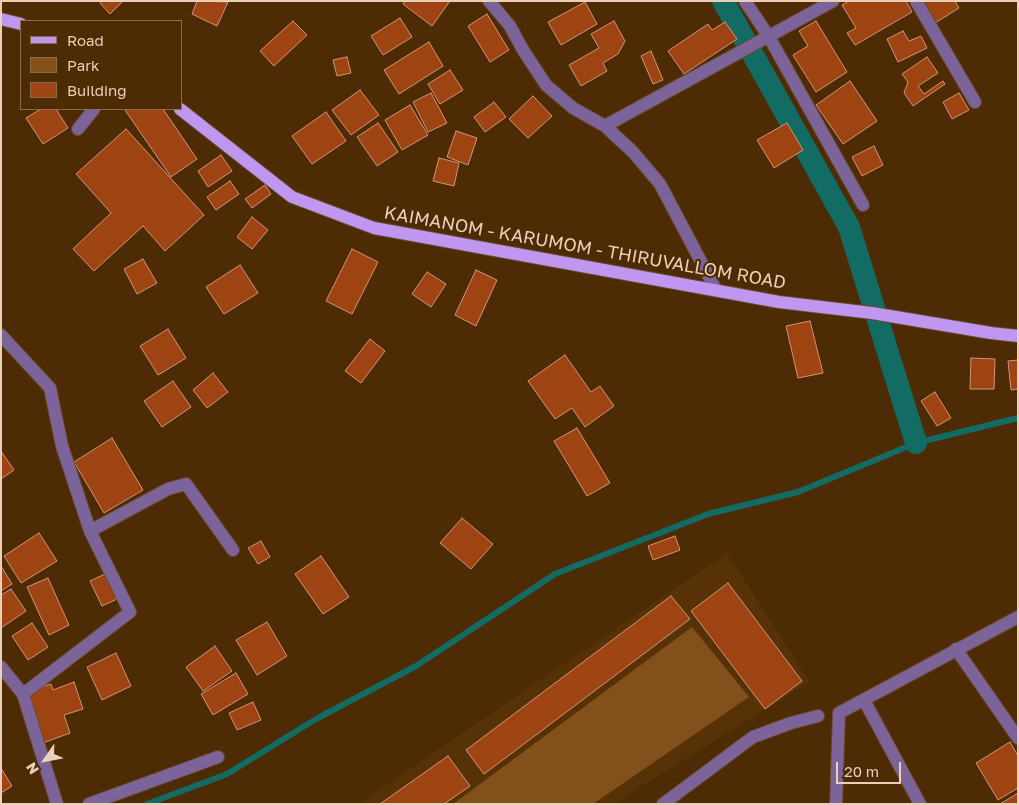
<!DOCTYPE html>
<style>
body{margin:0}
#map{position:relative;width:1019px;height:805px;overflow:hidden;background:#4c2b05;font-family:"Golos Text",sans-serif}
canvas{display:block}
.frame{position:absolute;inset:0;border:2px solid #ead0b9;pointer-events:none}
.legend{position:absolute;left:20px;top:20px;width:162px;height:90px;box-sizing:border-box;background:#4c2b05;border:1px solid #8b6d4d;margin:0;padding:6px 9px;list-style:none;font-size:15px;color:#ead0b9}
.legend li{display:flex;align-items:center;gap:10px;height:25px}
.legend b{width:25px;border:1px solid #8b6d4d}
.north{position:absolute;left:20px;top:735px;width:50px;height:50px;-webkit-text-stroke:4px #4c2b05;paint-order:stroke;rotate:237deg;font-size:14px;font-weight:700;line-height:20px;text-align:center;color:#ead0b9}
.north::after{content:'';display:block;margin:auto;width:18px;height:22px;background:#ead0b9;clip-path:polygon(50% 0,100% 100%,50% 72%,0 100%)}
.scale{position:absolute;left:836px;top:762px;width:65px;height:22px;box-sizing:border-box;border:2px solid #ead0b9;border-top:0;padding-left:6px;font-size:15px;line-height:18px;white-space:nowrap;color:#ead0b9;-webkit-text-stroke:4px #4c2b05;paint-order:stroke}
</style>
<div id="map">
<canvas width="1019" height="805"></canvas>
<div class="frame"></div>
<ul class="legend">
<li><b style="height:6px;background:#bf96f0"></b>Road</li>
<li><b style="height:14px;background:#82511b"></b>Park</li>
<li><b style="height:14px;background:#9e4312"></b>Building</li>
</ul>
<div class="north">N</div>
<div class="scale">20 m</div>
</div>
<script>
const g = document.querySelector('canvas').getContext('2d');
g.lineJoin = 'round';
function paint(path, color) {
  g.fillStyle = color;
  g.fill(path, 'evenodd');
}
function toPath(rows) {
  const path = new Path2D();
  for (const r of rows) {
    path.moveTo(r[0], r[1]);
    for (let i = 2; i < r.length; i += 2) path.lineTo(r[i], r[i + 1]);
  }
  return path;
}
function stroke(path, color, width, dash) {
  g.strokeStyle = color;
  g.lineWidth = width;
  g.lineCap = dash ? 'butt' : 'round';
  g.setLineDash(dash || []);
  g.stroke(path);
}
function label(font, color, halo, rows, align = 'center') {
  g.font = font + ' "Golos Text",sans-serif';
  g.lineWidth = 4;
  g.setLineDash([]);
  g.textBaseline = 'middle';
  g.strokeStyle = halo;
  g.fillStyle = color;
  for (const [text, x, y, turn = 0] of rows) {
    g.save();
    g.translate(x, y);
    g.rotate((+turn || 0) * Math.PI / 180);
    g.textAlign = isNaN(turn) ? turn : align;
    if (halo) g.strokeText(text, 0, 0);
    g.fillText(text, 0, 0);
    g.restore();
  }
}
const built = toPath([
 [727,553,810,682,613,804,358,804]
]);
const green = toPath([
 [692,627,749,697,593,804,453,804]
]);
const stream = toPath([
 [147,804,227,774,316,719,416,666,555,574,708,514,798,492,916,443,1018,418]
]);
const canal = toPath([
 [723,1,849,227,916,443]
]);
const building = toPath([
 [102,1,123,1,110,14,100,3,102,1],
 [197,1,228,2,217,26,192,14,197,1],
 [405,1,450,1,432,26,403,4,405,1],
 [849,1,906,1,912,12,855,45,847,33,856,28,842,5,849,1],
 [922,1,955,1,959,8,935,23,922,1],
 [585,2,597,24,561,45,548,22,585,2],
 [487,14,509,50,490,62,468,26,487,14],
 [400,18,412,37,383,55,371,36,400,18],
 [293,21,307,35,274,66,260,51,293,21],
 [614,21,625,41,618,54,603,63,607,71,581,86,569,65,599,48,591,34,614,21],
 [816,21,847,72,816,92,793,55,808,46,799,31,816,21],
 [725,22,737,39,684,74,668,51,708,24,712,30,725,22],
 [903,31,909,41,921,36,927,48,898,62,887,39,903,31],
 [429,42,443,66,399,94,384,70,429,42],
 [651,51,663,80,653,84,641,56,651,51],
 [347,57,351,73,337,76,333,60,347,57],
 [927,57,938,73,918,86,924,94,943,81,945,84,913,106,904,93,908,82,902,74,927,57],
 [450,70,463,90,440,104,428,84,450,70],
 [850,81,877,121,843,144,816,105,850,81],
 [360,90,379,115,351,135,332,110,360,90],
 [431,93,447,123,428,132,413,102,431,93],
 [959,93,969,110,952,119,943,102,959,93],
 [533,96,552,116,528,138,509,119,533,96],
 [494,102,506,117,485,132,474,117,494,102],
 [410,105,428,135,402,150,385,120,410,105],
 [41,109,56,109,68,128,43,144,26,118,41,109],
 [126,109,163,109,197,159,171,177,125,110,126,109],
 [326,112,346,141,312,164,292,136,326,112],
 [378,123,398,152,377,166,357,137,378,123],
 [787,123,803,150,774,168,757,140,787,123],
 [126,129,204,215,165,251,143,226,94,271,73,249,111,213,76,174,126,129],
 [456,131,477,138,468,165,447,157,456,131],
 [874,146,883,165,862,176,852,157,874,146],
 [221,155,232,171,208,187,198,171,221,155],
 [439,158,459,163,454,186,433,181,439,158],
 [230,181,239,194,216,210,207,197,230,181],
 [265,185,271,194,252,208,245,199,265,185],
 [252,217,268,230,252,249,237,237,252,217],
 [352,249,378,262,352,314,326,301,352,249],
 [143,259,157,283,137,294,124,269,143,259],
 [240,265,258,293,224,314,206,287,240,265],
 [476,270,497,280,476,326,455,315,476,270],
 [427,272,446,284,431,307,412,294,427,272],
 [810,321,823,373,798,378,786,326,810,321],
 [168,329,186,358,158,375,140,346,168,329],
 [370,339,385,351,361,383,345,371,370,339],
 [565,355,591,392,600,386,614,406,585,427,572,408,555,419,528,381,565,355],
 [971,358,995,359,994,389,970,389,971,358],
 [1018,360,1018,389,1011,390,1008,361,1018,360],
 [213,373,228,392,207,408,193,390,213,373],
 [173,381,191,407,162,427,144,401,173,381],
 [935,392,951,418,937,426,921,401,935,392],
 [577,428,610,483,587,496,554,441,577,428],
 [112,438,143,490,104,513,74,462,112,438],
 [1,451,14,470,1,479,1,451],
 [462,518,493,544,471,569,440,543,462,518],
 [39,533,57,561,21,583,4,556,39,533],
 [675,536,680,550,653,560,648,546,675,536],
 [261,541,270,557,258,564,248,548,261,541],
 [321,556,349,597,323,614,295,574,321,556],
 [1,566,12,584,1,591,1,566],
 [105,574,117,599,102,606,90,581,105,574],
 [48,578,69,625,49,635,27,587,48,578],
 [728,583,802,681,765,709,691,611,728,583],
 [11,589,26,611,1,628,1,595,11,589],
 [671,596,690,619,484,774,466,750,671,596],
 [267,622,287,656,257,675,236,640,267,622],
 [32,623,48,647,28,660,12,636,32,623],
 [215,646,232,671,203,691,186,667,215,646],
 [116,653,131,686,102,700,87,667,116,653],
 [236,673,248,694,213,715,201,694,236,673],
 [74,682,83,709,64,715,70,733,43,743,26,692,51,684,53,690,74,682],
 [253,702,261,720,237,730,229,713,253,702],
 [1010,742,1018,756,1018,788,998,800,976,763,1010,742],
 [448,756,470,786,444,804,380,804,448,756],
 [1,768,12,786,1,793,1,768],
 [1018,793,1018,804,1000,804,1018,793]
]);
const minor = toPath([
 [489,1,510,26,523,50,546,85,573,108,605,126,633,152,660,184,716,290],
 [745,1,769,37,863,205],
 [916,1,975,102],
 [605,126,833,1],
 [78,129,94,109],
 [1,335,50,388,62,446,90,531,130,612,23,694,57,804],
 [90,531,168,489,186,484,233,550],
 [956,649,1018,738],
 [1,667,23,694],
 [864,700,920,804],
 [89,804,218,757],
 [663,804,753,737,791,723,818,716],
 [836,804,839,713,1018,617]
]);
const major = toPath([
 [1,19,21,24],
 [180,109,292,197,374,228,779,302,872,313,991,333,1018,336]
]);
const streetNames = [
 ["KAIMANOM - KARUMOM - THIRUVALLOM ROAD",585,248,10]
];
paint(built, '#573206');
paint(green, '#82511b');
stroke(stream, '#126c63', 6);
stroke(canal, '#126c63', 22);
paint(building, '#9e4312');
stroke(building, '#d4957a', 1);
stroke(minor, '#684925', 14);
stroke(major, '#684925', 14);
stroke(minor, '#7c639a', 12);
stroke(major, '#bf96f0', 12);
label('18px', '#ead0b9', '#4c2b05', streetNames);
</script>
